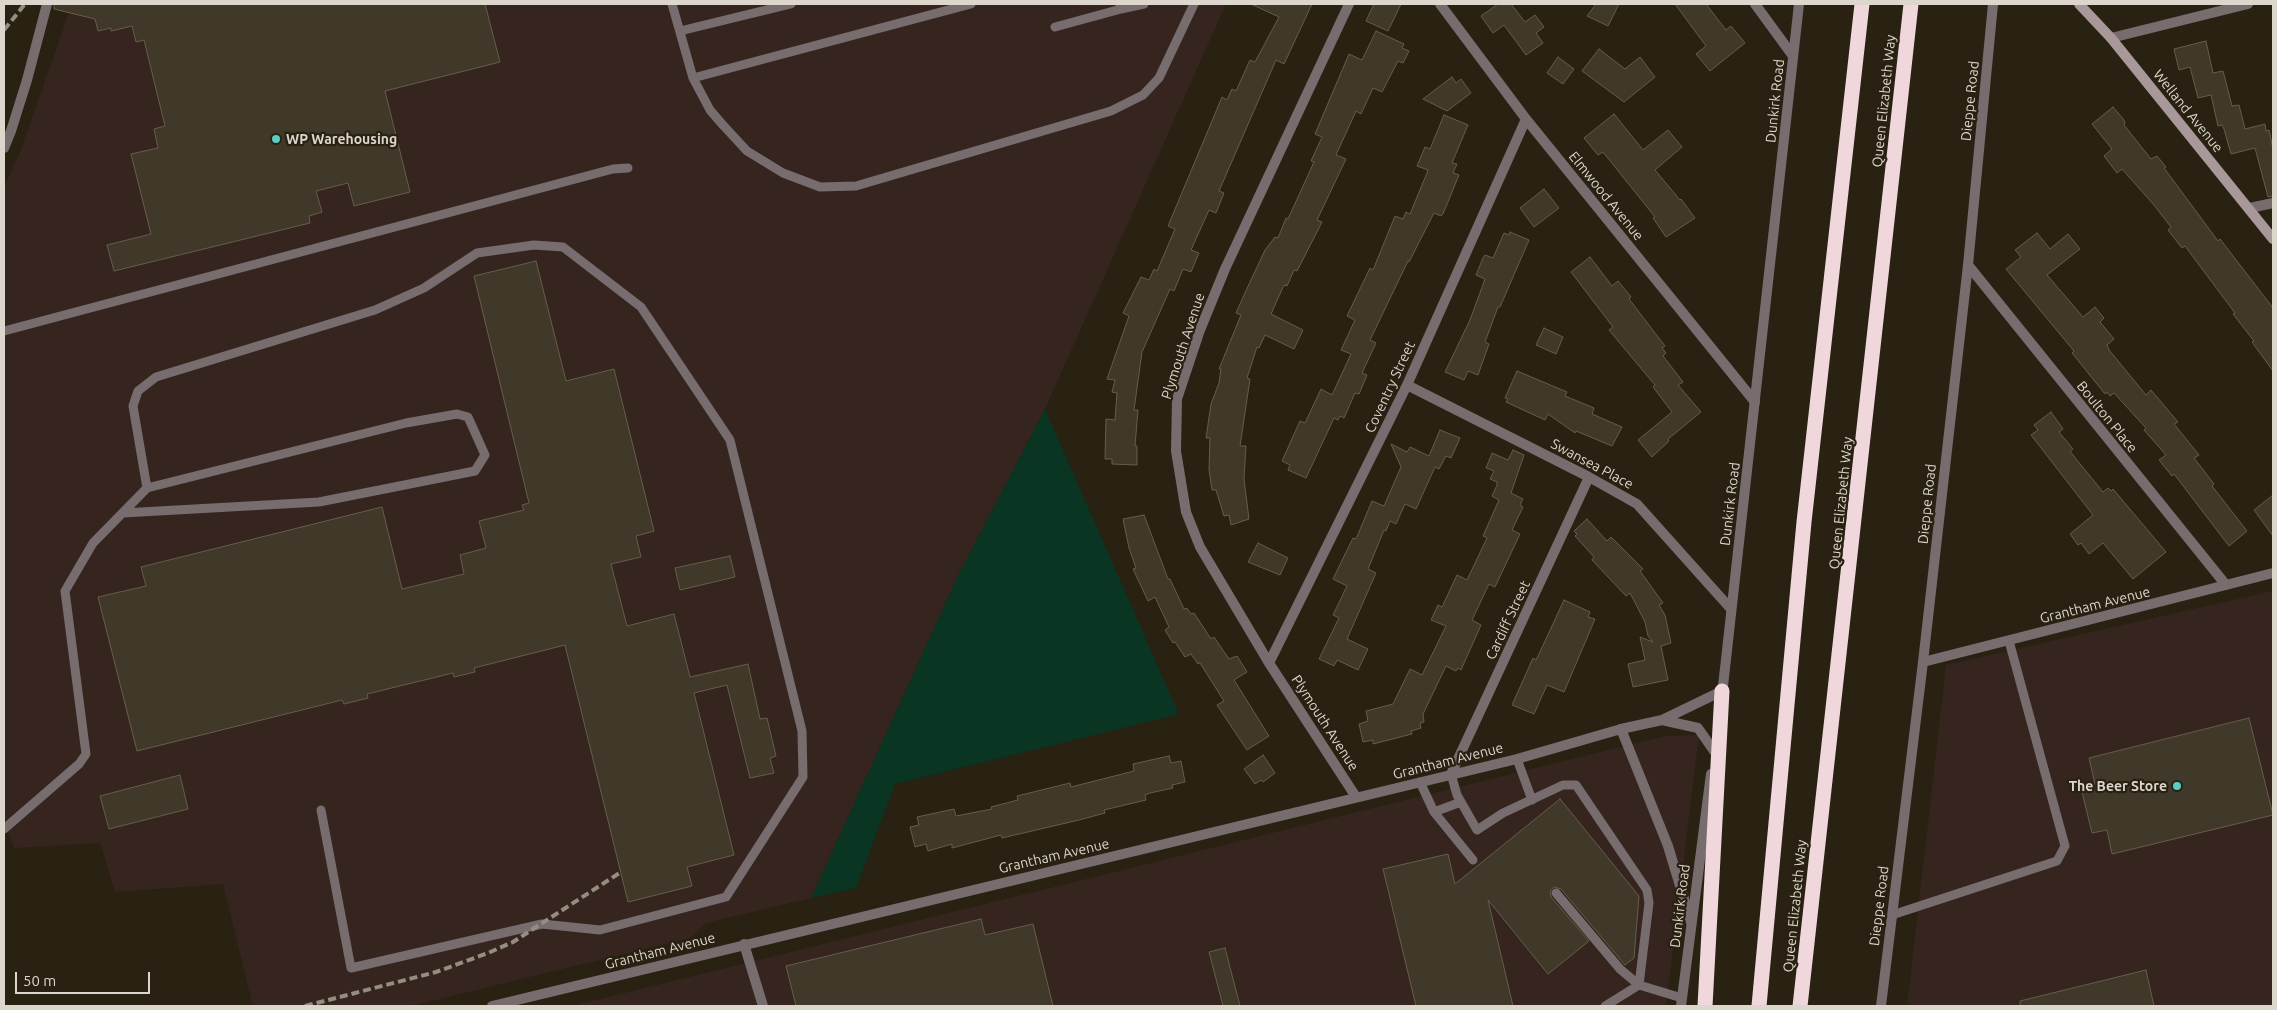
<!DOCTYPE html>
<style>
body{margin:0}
#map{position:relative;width:2277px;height:1010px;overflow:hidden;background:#292112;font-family:Ubuntu,sans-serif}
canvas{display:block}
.frame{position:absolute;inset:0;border:5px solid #dcd6cd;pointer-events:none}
.scale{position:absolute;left:15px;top:972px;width:135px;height:22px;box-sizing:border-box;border:2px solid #dcd6cd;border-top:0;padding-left:6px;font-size:15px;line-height:18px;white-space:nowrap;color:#dcd6cd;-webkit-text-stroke:4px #292112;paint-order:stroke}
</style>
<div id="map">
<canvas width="2277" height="1010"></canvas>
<div class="frame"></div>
<div class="scale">50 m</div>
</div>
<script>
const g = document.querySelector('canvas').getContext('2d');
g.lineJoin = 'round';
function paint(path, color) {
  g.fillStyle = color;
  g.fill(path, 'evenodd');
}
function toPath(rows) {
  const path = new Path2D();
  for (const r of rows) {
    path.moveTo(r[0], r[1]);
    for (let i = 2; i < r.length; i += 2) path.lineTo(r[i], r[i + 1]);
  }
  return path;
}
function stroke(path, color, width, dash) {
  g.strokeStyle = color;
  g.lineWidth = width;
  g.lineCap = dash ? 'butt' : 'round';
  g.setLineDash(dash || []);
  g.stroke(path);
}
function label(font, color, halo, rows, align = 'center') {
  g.font = font + ' Ubuntu,sans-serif';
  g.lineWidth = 4.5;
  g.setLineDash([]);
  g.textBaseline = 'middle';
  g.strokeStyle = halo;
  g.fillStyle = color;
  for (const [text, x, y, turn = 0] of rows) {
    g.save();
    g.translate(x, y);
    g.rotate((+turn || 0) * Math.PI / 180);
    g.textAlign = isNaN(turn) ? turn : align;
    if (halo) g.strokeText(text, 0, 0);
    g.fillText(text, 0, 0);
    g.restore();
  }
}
const industrial = toPath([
 [72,4,1226,4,1045,409,958,576,811,898,706,923,690,938,411,1006,253,1006,223,884,115,892,100,843,14,848,4,819,4,187,20,152],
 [2273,591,2273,1006,1907,1006,1946,665],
 [1699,735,1666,1006,572,1006,1665,736]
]);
const green = toPath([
 [1045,409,1179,714,895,784,856,888,811,898,958,576]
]);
const building = toPath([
 [54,4,485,4,500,62,385,91,410,192,354,206,348,183,316,191,322,212,309,216,310,223,114,271,107,245,151,234,131,154,158,148,154,129,165,126,144,40,136,42,132,26,111,31,111,28,98,31,95,19,54,9,54,4],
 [1251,4,1312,4,1284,64,1276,60,1219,191,1224,193,1216,213,1209,210,1191,250,1199,253,1191,272,1183,269,1174,291,1170,289,1142,352,1134,410,1138,410,1135,446,1137,446,1137,465,1112,464,1112,459,1105,459,1106,419,1115,420,1117,393,1112,392,1115,380,1107,379,1129,316,1123,313,1141,277,1149,280,1154,269,1157,271,1175,229,1168,226,1222,97,1227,100,1232,89,1236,91,1250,60,1255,62,1279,17,1251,4],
 [1374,4,1401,4,1388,31,1366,21,1374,4],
 [1498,4,1511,4,1525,22,1535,15,1544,27,1536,33,1543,43,1526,55,1504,25,1493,33,1481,16,1498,4],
 [1596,4,1619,4,1608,26,1587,16,1596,4],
 [1675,4,1706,4,1726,30,1731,26,1745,43,1710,71,1696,54,1706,46,1675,4],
 [1376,31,1404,44,1402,48,1409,51,1403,63,1398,61,1382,92,1373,88,1361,114,1356,111,1336,155,1346,159,1317,220,1322,222,1297,271,1294,270,1287,286,1284,285,1271,314,1303,330,1294,349,1265,335,1259,348,1257,347,1247,378,1250,379,1240,446,1246,446,1244,479,1249,519,1231,525,1229,515,1224,516,1216,490,1212,490,1209,469,1210,438,1206,438,1211,404,1219,383,1221,369,1219,369,1241,315,1236,313,1244,295,1265,250,1275,237,1278,238,1286,218,1288,219,1314,162,1311,161,1322,137,1315,134,1349,54,1362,60,1376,31],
 [2206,41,2213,73,2223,71,2232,106,2239,105,2245,129,2265,124,2266,131,2269,130,2273,149,2273,196,2268,197,2255,148,2231,154,2224,129,2222,125,2218,126,2211,95,2198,98,2190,67,2179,70,2174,49,2206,41],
 [1599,49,1625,69,1640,57,1655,77,1624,102,1582,71,1599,49],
 [1558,57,1574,69,1563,84,1547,73,1558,57],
 [1452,77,1456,83,1461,79,1471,93,1447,111,1423,99,1452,77],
 [2113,107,2124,120,2125,123,2124,125,2151,159,2157,156,2166,167,2164,168,2218,241,2220,239,2273,308,2273,371,2252,342,2254,341,2233,314,2235,313,2185,246,2182,248,2168,230,2171,227,2154,205,2122,169,2117,173,2104,156,2112,149,2092,124,2113,107],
 [1614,114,1643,150,1668,130,1682,147,1655,170,1680,200,1681,199,1695,218,1666,237,1653,218,1655,217,1603,152,1598,155,1584,138,1614,114],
 [1444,115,1468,125,1452,163,1457,164,1453,173,1459,175,1443,214,1441,216,1434,213,1409,262,1408,261,1370,340,1376,343,1362,373,1367,375,1359,394,1355,393,1344,418,1340,416,1338,420,1334,418,1306,478,1288,470,1290,465,1282,461,1300,421,1305,423,1321,389,1332,395,1351,354,1341,350,1355,320,1347,316,1370,268,1373,270,1395,216,1403,219,1406,212,1410,214,1427,173,1428,170,1417,166,1425,147,1430,149,1444,115],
 [1544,189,1559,208,1534,227,1520,208,1544,189],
 [1510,232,1529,240,1500,307,1498,307,1485,342,1489,344,1478,375,1468,371,1464,380,1445,372,1470,320,1485,279,1476,275,1483,258,1485,255,1493,258,1504,233,1509,235,1510,232],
 [2037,233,2050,249,2068,234,2080,249,2047,275,2083,317,2095,307,2104,318,2100,322,2114,339,2107,345,2109,350,2146,395,2151,390,2178,422,2174,424,2199,455,2194,458,2214,484,2212,486,2247,531,2229,546,2174,474,2172,476,2159,460,2166,455,2144,430,2146,428,2114,393,2110,396,2107,392,2105,394,2072,353,2074,351,2006,269,2021,257,2015,250,2037,233],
 [1590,257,1612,286,1618,281,1631,297,1629,299,1665,346,1662,348,1666,353,1663,356,1683,382,1678,385,1701,412,1668,439,1669,441,1652,457,1638,440,1672,412,1653,387,1655,385,1609,330,1613,327,1571,272,1590,257],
 [536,261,566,381,614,369,654,531,636,536,641,557,611,564,627,626,674,614,690,677,748,664,760,719,767,718,776,756,770,758,774,773,750,778,727,685,694,693,734,855,687,867,692,886,628,902,565,645,474,668,475,672,454,677,453,673,367,694,368,698,344,704,342,700,137,751,98,597,146,586,141,567,382,507,402,589,464,574,460,555,486,548,479,521,524,510,522,505,529,503,474,276,536,261],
 [1544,328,1563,337,1556,354,1536,345,1544,328],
 [1517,371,1567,392,1565,396,1594,408,1592,414,1622,427,1612,446,1576,431,1575,433,1548,414,1545,420,1506,402,1508,399,1505,398,1517,371],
 [2051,412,2063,429,2059,432,2073,449,2070,451,2076,459,2103,492,2108,488,2111,491,2113,489,2166,552,2133,579,2103,543,2089,554,2081,543,2078,545,2070,534,2093,515,2031,435,2038,430,2034,425,2051,412],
 [1440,430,1460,438,1451,458,1446,456,1439,469,1435,467,1416,509,1405,504,1396,524,1390,521,1386,531,1384,530,1368,569,1376,573,1347,639,1368,649,1358,670,1337,660,1334,666,1319,659,1339,618,1333,615,1347,586,1333,579,1353,538,1356,539,1372,501,1384,506,1401,467,1391,444,1407,452,1410,447,1429,456,1440,430],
 [1513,450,1524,455,1511,493,1523,499,1520,505,1523,507,1512,530,1520,534,1495,587,1489,584,1472,620,1481,625,1461,670,1458,668,1456,671,1446,666,1423,714,1424,722,1420,723,1421,728,1411,731,1412,734,1373,744,1373,740,1363,742,1359,724,1368,721,1366,711,1393,704,1410,669,1422,675,1446,626,1431,620,1438,605,1442,607,1457,575,1467,580,1487,538,1483,536,1499,500,1492,496,1497,485,1497,482,1490,479,1494,471,1486,468,1492,453,1508,460,1513,450],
 [2273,495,2273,536,2254,510,2273,495],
 [1144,515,1168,579,1170,579,1184,609,1187,608,1191,614,1194,613,1211,639,1214,637,1229,659,1237,656,1247,672,1234,680,1269,736,1247,750,1217,705,1224,701,1200,663,1198,664,1191,654,1185,657,1175,642,1173,643,1165,630,1169,627,1155,597,1148,601,1133,569,1136,568,1129,548,1123,519,1144,515],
 [1587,519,1607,541,1611,537,1643,569,1640,571,1663,603,1659,605,1665,615,1671,643,1661,646,1668,680,1633,687,1628,664,1645,660,1640,637,1653,642,1648,636,1645,622,1630,593,1626,596,1592,560,1594,557,1575,536,1577,534,1574,531,1587,519],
 [1258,543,1288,558,1280,575,1248,562,1258,543],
 [730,556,735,577,680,590,675,568,730,556],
 [1564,600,1590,612,1588,617,1595,619,1564,692,1547,685,1534,714,1512,705,1533,658,1536,660,1539,654,1564,600],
 [2249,718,2273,815,2112,854,2107,830,2092,833,2081,788,2095,784,2089,758,2249,718],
 [1263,755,1275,773,1263,782,1261,780,1255,784,1244,769,1263,755],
 [1169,756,1171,763,1181,761,1185,782,1172,785,1173,788,1150,793,1145,795,1146,800,1104,810,1105,813,1079,820,1002,838,1001,835,952,848,952,844,928,851,926,844,915,847,910,827,919,825,917,817,954,809,956,816,992,809,991,807,1018,800,1017,796,1070,783,1071,787,1134,771,1133,764,1169,756],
 [180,775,188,809,109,829,100,796,180,775],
 [1560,799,1639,896,1634,958,1625,965,1561,889,1554,887,1550,891,1551,897,1589,941,1548,974,1488,900,1513,1006,1416,1006,1383,869,1448,854,1455,884,1560,799],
 [981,919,985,935,1033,924,1053,1006,796,1006,786,966,981,919],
 [1225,948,1240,1006,1223,1006,1209,952,1225,948],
 [2146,970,2154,1006,2020,1006,2020,1001,2146,970]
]);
const service = toPath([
 [672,4,693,78,710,110,722,124,747,151,783,173,820,187,856,186,1111,111,1143,95,1159,78,1194,4],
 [1120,4,1121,9,1144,4],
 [1055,27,1121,9],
 [680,31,791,4],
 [693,78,971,4],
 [4,331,613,169,628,168],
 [123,513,319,502,475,471,485,455,468,417,457,414,406,423,147,488],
 [1517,759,1532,800],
 [1451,774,1457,795,1477,830,1503,813,1563,785,1576,785,1647,890,1649,903,1639,985,1682,998],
 [1420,782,1434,812,1461,802],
 [1434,812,1473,860],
 [4,829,79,764,86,754,65,591,93,543,147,488,133,406,138,391,156,377,375,310,424,288,477,253,534,245,563,247,641,307,730,440,802,731,803,777,726,897,600,930,542,924,351,968,321,810],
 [1556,893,1620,969,1639,985,1605,1006],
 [1892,915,2057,861,2065,846,2009,641]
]);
const minor = toPath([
 [1349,4,1225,269,1200,330,1177,399,1176,451,1186,512,1200,547,1269,663,1356,797],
 [1440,4,1526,119,1755,402],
 [1755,4,1793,56],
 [2111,38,2248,4],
 [4,148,11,131,27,80,47,4],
 [2250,208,2273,203],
 [1968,265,2226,585],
 [1407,385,1589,477,1637,504,1731,609],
 [1923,662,2273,573],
 [1269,663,1407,385,1526,119],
 [1621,729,1668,846,1691,922],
 [1451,774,1589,477],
 [744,944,763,1006]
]);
const tertiary = toPath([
 [1722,695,1799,4],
 [1662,720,1698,728,1714,751],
 [492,1006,1517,759,1621,729,1662,720,1722,691],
 [1681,1006,1711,774],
 [1881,1006,1923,662,1968,265,1993,4]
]);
const secondary = toPath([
 [2079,4,2111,38,2273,239]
]);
const motorway = toPath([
 [1705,1006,1722,691],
 [1759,1006,1804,522,1862,4],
 [1800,1006,1911,4]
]);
const rail = toPath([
 [4,30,25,4],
 [305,1006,436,972,488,953,513,942,621,872]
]);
const markers = [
 [276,139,5,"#57cec1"],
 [2177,786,5,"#57cec1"]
];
const streetNames = [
 ["Dunkirk Road",1775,101,-84],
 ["Queen Elizabeth Way",1884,101,-84],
 ["Dieppe Road",1970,101,-84],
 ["Welland Avenue",2188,111,51],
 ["Elmwood Avenue",1606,196,51],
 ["Plymouth Avenue",1183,346,-72],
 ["Coventry Street",1390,387,-65],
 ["Boulton Place",2107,417,51],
 ["Swansea Place",1592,464,28],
 ["Queen Elizabeth Way",1841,503,-84],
 ["Dunkirk Road",1730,504,-83],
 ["Dieppe Road",1927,504,-84],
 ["Grantham Avenue",2095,605,-14],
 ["Cardiff Street",1508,620,-65],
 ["Plymouth Avenue",1325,723,57],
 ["Grantham Avenue",1448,761,-14],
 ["Grantham Avenue",1054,856,-13],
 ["Dunkirk Road",1680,906,-83],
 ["Queen Elizabeth Way",1795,906,-84],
 ["Dieppe Road",1879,906,-83],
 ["Grantham Avenue",660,951,-14]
];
const poiNames = [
 ["WP Warehousing",286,139],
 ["The Beer Store",2167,786,"right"]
];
paint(industrial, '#36251e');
paint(green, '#093522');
paint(building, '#403829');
stroke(building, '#665d4c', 1);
stroke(service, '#776d6e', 9);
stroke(minor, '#776d6e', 10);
stroke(tertiary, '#776d6e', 10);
stroke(secondary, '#a8989a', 10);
stroke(motorway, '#f0d7db', 15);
stroke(rail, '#948e82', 4, [8, 4]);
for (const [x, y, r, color] of markers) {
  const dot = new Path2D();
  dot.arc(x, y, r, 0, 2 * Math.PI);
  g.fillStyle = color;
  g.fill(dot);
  stroke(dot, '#292112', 2);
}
label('14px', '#dcd6cd', '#292112', streetNames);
label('bold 14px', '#dcd6cd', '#292112', poiNames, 'left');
</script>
